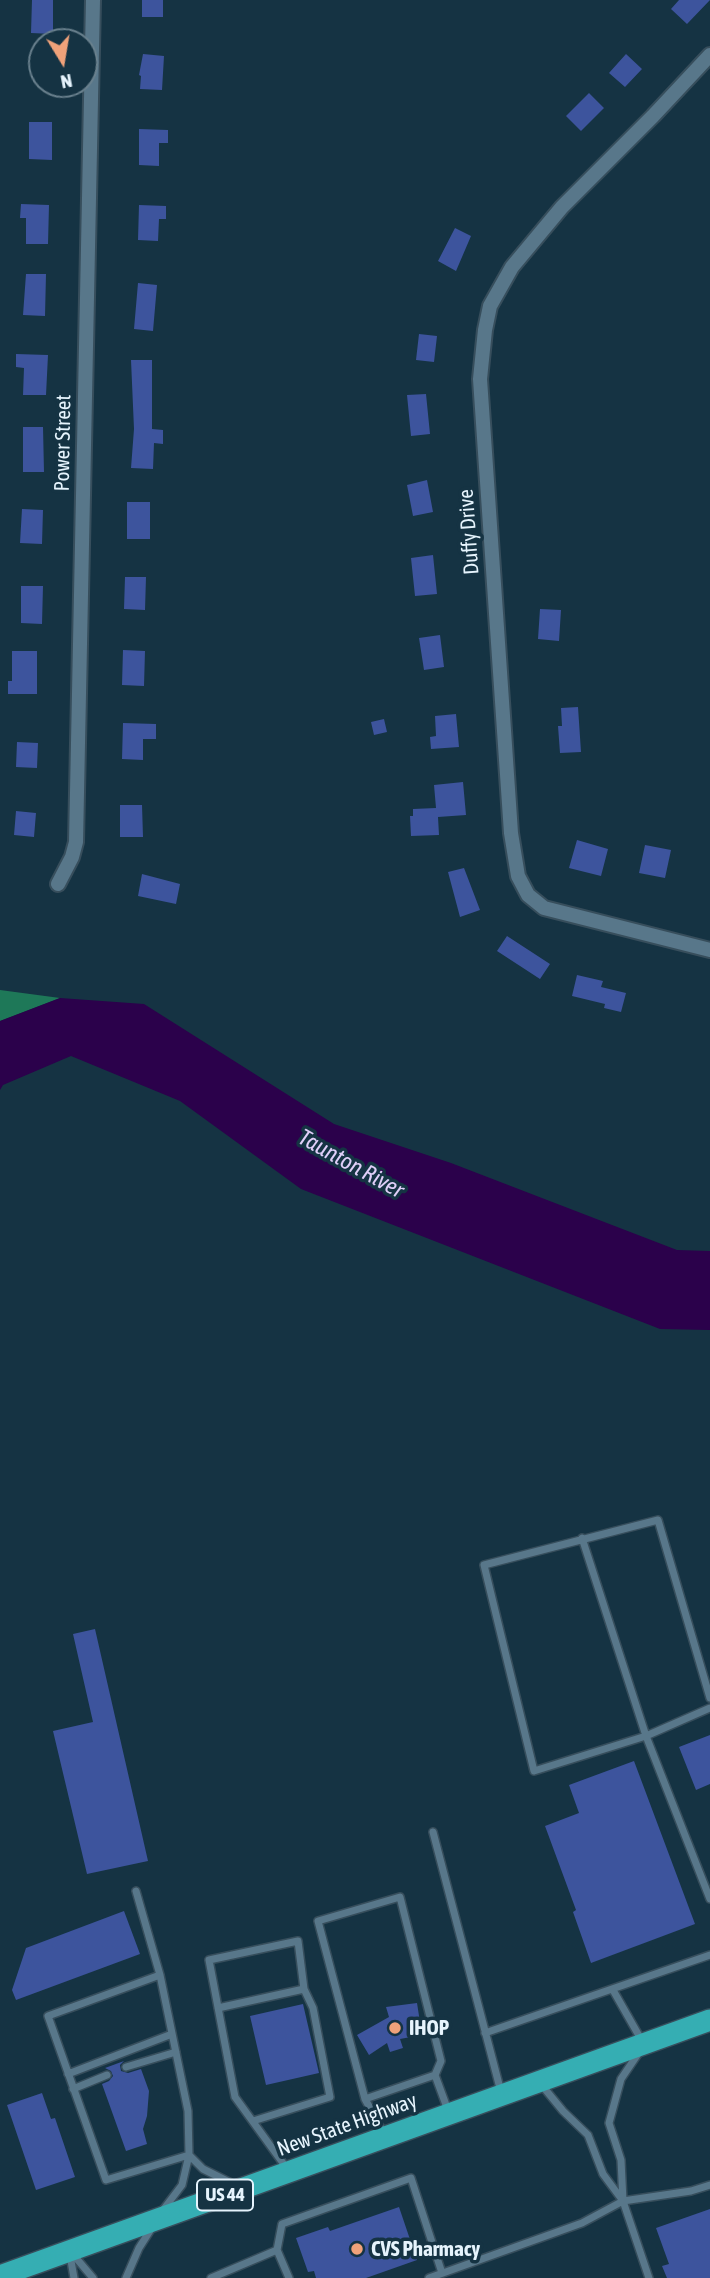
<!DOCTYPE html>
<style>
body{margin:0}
#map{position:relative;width:710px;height:2278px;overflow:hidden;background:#153343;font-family:"Asap Condensed",sans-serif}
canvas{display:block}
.north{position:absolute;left:28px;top:28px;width:70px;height:70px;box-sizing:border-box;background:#153343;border:2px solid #69808d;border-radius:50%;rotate:169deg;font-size:19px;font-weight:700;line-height:28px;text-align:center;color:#e6f4fd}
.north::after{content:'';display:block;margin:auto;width:24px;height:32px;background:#f0a27a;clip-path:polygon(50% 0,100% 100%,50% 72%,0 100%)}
</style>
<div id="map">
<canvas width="710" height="2278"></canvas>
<div class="north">N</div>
</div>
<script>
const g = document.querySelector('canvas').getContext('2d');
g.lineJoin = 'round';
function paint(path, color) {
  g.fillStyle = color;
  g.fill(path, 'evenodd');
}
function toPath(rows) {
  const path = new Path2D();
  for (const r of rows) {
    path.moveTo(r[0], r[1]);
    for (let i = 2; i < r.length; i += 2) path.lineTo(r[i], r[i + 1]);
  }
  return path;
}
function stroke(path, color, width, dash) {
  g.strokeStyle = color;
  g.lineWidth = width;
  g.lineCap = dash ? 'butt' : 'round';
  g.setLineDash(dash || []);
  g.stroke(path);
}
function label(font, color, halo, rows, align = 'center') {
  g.font = font + ' "Asap Condensed",sans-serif';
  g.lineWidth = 7;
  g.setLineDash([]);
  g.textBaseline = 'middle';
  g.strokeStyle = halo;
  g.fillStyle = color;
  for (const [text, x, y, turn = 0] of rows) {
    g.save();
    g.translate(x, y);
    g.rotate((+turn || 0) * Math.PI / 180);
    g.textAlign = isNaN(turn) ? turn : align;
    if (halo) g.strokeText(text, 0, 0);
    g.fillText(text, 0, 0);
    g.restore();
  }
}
const forest = toPath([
 [0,990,60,998,0,1021]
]);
const water = toPath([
 [60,998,144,1004,334,1124,451,1163,677,1250,710,1251,710,1330,660,1329,301,1189,180,1101,71,1056,3,1085,0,1090,0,1021]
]);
const building = toPath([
 [32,0,53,0,53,34,31,33],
 [142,0,163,0,163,17,142,17],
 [679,0,710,0,687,24,671,9],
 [143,54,164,56,162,90,140,89,141,76,139,75],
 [626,54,642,69,625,87,609,73],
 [589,93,604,108,581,131,566,116],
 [29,122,52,122,52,160,29,159],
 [139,129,168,130,168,143,159,143,159,166,139,165],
 [21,204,49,205,48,244,26,244,26,218,20,218],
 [139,205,166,206,166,219,159,219,158,241,138,240],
 [455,228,471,236,456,271,438,261],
 [26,274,46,274,45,316,23,315],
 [138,283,157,285,153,331,134,329],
 [419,334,437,336,434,362,416,360],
 [16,354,48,355,46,395,23,395,24,368,16,367],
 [131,360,152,360,152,429,163,430,163,444,154,443,153,469,131,468,134,429],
 [426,394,430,434,411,436,407,395],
 [23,427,43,427,44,472,23,472],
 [427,480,433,512,413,516,407,485],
 [127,502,150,502,150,539,127,539],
 [22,509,43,510,42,544,20,543],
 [433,555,437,594,415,596,411,558],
 [125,577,146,577,145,610,124,609],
 [21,586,43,586,42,624,21,623],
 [540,609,561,610,559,641,538,639],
 [440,635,444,667,424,670,419,638],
 [123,650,145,651,144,686,122,685],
 [12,651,37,651,37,694,8,694,8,681,12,681],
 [578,707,581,752,560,753,558,726,562,726,561,708],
 [456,714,459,747,431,749,430,737,436,736,435,716],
 [384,719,387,732,374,735,371,722],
 [123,723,156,724,156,739,143,739,143,760,122,759],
 [17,742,38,743,37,768,16,767],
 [463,782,466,815,438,817,439,835,411,836,410,816,413,816,413,809,436,808,434,785],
 [120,805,142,805,143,837,120,837],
 [16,811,36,813,34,837,14,835],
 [577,840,608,849,601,876,569,868],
 [645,845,671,850,665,878,639,873],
 [464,868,480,910,460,917,448,872],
 [142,874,180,884,176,904,138,896],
 [507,936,550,964,540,979,497,951],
 [577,975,603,981,601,987,626,993,621,1012,604,1008,605,1004,572,996],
 [95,1629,148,1861,87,1874,53,1731,93,1722,73,1634],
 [710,1735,710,1784,696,1790,679,1747],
 [634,1761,695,1924,591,1963,573,1912,576,1910,545,1826,579,1813,569,1785],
 [124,1911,140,1954,16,2000,12,1990,26,1948],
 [417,2003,422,2035,400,2039,403,2048,390,2052,387,2043,369,2055,357,2035,389,2017,386,2007],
 [303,2004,319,2073,266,2085,250,2016],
 [124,2061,120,2065,121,2071,128,2073,141,2069,149,2091,147,2116,143,2129,147,2144,126,2151,102,2084,109,2081,113,2076,111,2071,105,2068],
 [42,2093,51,2119,55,2118,75,2177,36,2190,7,2105],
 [399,2207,417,2260,366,2278,316,2278,314,2271,308,2272,296,2238,328,2227,330,2231],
 [710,2209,710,2278,667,2278,662,2266,669,2264,656,2228]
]);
const lane = toPath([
 [582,1538,646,1736,710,1899],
 [710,1698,658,1520,484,1565,534,1771,646,1736,710,1708],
 [433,1832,501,2092],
 [136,1891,160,1975,188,2111,189,2155,182,2185,163,2210],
 [160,1975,48,2016,106,2180,189,2155],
 [613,1990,642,2041],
 [218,2008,304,1989,298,1941,209,1960,235,2097,288,2170],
 [485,2033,710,1955],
 [640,2051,621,2079,609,2123,621,2160,623,2201,649,2278],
 [126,2067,176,2052],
 [68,2074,172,2034],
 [540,2083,563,2111,588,2135,603,2174,623,2201],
 [73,2089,107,2075],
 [365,2099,435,2075],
 [253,2121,330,2097,313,2008,304,1989],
 [384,2134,365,2099,318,1921,400,1897,441,2061,435,2075,449,2113],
 [189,2155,203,2169,235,2185],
 [71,2252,93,2278],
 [70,2255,74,2278],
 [126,2278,139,2248,153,2226],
 [211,2278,277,2250],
 [289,2278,277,2250,282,2224,411,2178,442,2273],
 [429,2278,582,2223,623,2201,691,2191,710,2185]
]);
const street = toPath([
 [710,55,653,116,562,207,512,267,490,306,485,330,480,379,511,833,518,876,528,895,544,908,710,950],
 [58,884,72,857,76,842,93,0]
]);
const highway = toPath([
 [0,2276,710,2020]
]);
const markers = [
 [395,2028,7,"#f0a27a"],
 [357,2249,7,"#f0a27a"]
];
const shields = [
 [225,2195,56]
];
const shieldNames = [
 ["US 44",225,2195]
];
const streetNames = [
 ["Power Street",63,443,-89],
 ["Duffy Drive",469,532,-94],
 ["New State Highway",347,2125,-20]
];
const poiNames = [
 ["IHOP",409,2028],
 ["CVS Pharmacy",371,2249]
];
const waterNames = [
 ["Taunton River",351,1164,29]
];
paint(forest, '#1e7858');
paint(water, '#2b014b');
paint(building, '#3d549d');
stroke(lane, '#374e5c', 10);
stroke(street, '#374e5c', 18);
stroke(highway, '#374e5c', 24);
stroke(lane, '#58778a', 7);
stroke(street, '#58778a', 14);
stroke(highway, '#35aeb3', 21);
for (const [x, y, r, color] of markers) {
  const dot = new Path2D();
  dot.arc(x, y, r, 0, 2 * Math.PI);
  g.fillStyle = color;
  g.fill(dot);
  stroke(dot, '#153343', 2.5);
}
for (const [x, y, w] of shields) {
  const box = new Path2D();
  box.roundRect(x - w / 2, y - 15.5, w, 31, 5);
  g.fillStyle = '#153343';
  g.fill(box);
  stroke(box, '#e6f4fd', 2);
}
label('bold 19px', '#e6f4fd', null, shieldNames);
label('21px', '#e6f4fd', '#153343', streetNames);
label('bold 21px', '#e6f4fd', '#153343', poiNames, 'left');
label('italic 23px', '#e0cff9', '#153343', waterNames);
</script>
